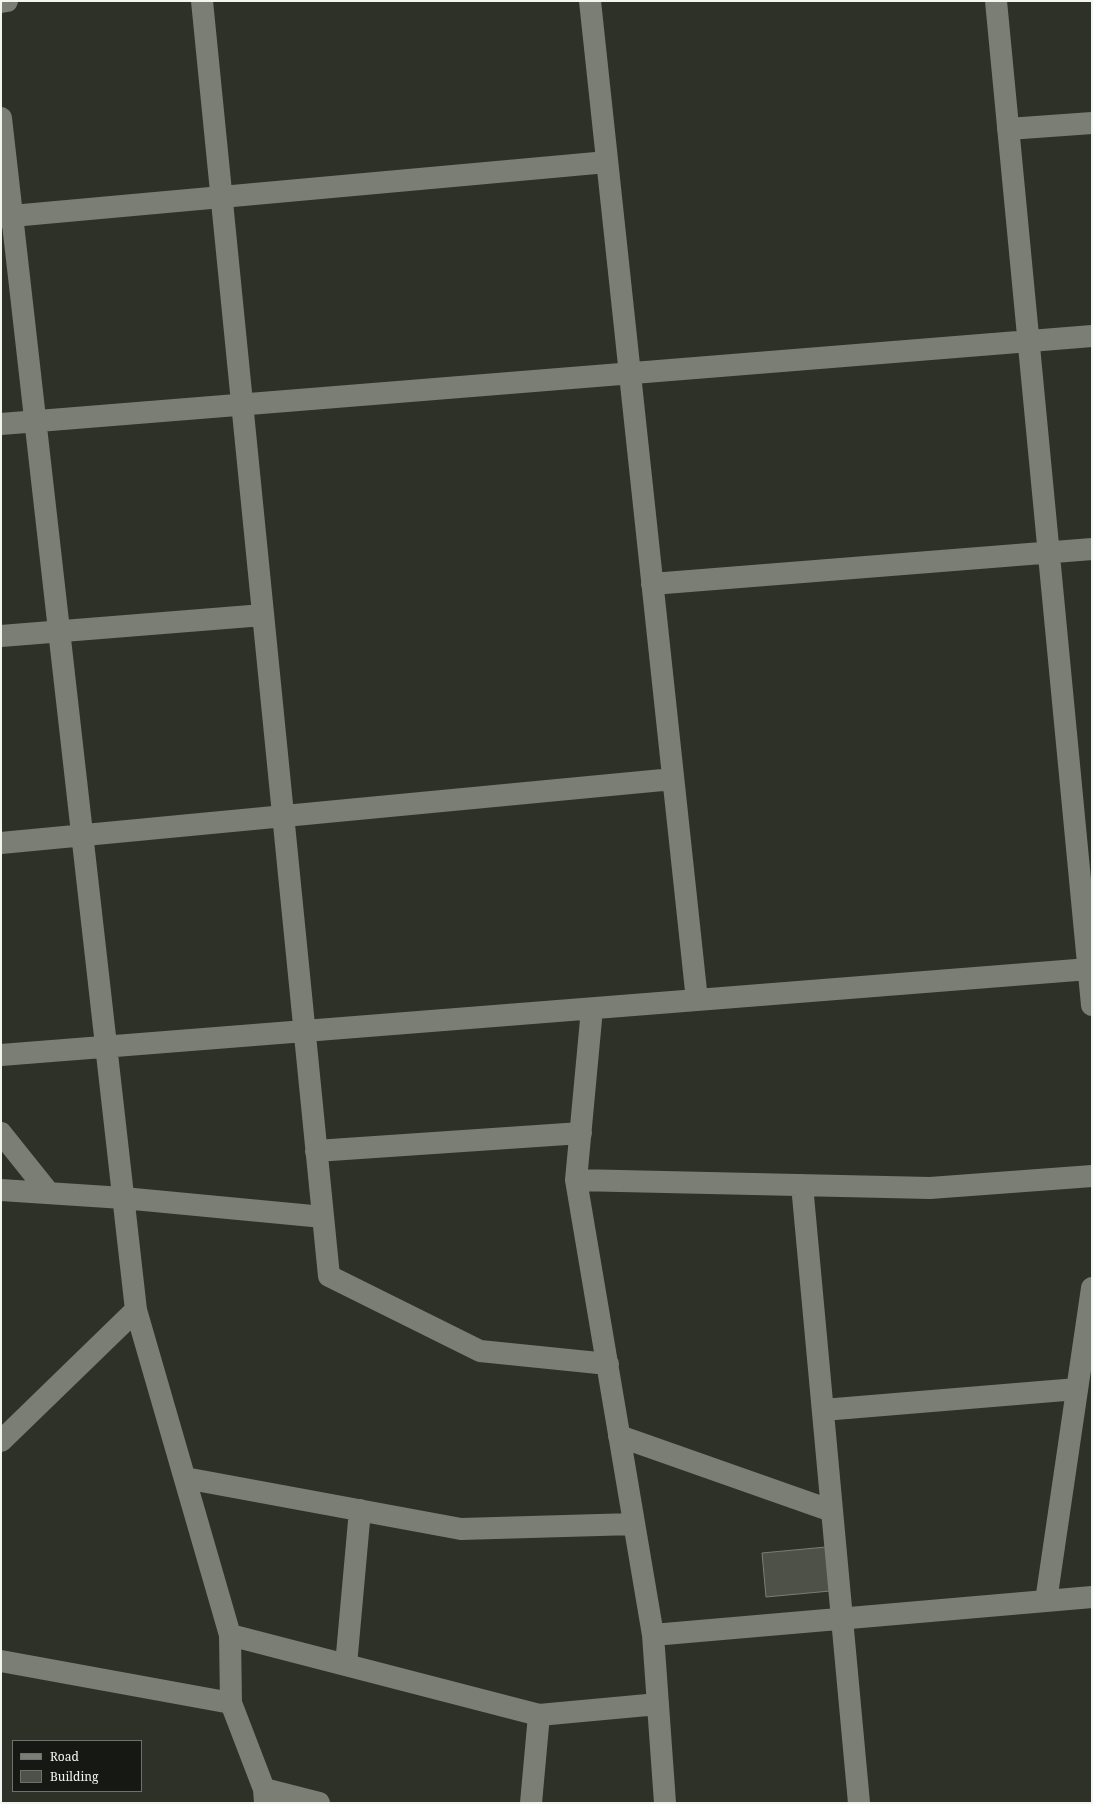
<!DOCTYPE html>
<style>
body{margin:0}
#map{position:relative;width:1093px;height:1804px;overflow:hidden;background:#2d3128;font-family:"Noto Serif",serif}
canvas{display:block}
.frame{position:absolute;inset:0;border:2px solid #f3f6f0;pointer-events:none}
.legend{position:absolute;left:12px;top:1740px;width:130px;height:52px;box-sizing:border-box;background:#161814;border:1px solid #6e716c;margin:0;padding:5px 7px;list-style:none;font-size:12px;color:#f3f6f0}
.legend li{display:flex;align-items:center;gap:8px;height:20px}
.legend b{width:20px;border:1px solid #6e716c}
</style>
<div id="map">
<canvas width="1093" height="1804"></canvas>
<div class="frame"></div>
<ul class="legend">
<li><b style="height:5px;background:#7a7e74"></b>Road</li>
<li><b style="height:11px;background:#4d5147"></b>Building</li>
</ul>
</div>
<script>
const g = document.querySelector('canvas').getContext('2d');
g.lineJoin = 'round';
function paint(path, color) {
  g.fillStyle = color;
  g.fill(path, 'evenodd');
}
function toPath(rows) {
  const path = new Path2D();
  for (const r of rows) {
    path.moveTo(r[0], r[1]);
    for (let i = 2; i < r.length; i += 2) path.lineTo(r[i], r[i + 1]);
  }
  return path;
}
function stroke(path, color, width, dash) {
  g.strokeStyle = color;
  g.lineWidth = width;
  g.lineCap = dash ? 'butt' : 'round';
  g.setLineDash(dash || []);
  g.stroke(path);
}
const building = toPath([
 [826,1547,830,1591,766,1597,762,1553,826,1547]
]);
const minor = toPath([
 [202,1,329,1276,480,1351,608,1364],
 [590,1,697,1000],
 [996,1,1092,1005],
 [1,2,7,1],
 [1,118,136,1310,230,1635,231,1703,264,1789,265,1803],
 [1008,129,1092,123],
 [1,217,607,162],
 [1,424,1092,336],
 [652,584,1092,549],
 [1,636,263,615],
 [1,843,673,779],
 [592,1009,576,1180,653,1635,665,1803],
 [1,1055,1089,969],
 [1,1133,49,1193],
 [316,1151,581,1133],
 [576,1180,930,1188,1092,1176],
 [802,1185,859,1803],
 [1,1190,123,1198,323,1217],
 [823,1410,1077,1389],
 [619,1436,832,1511],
 [1,1441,136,1310],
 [185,1478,461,1529,634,1524],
 [1046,1601,1092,1288],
 [230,1635,539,1715,658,1704],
 [653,1635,1092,1597],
 [1,1661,231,1703],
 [346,1665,360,1510],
 [264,1789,319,1803],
 [531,1803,539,1715]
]);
paint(building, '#4d5147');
stroke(building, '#7a7e73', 1);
stroke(minor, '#7a7e74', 22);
</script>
